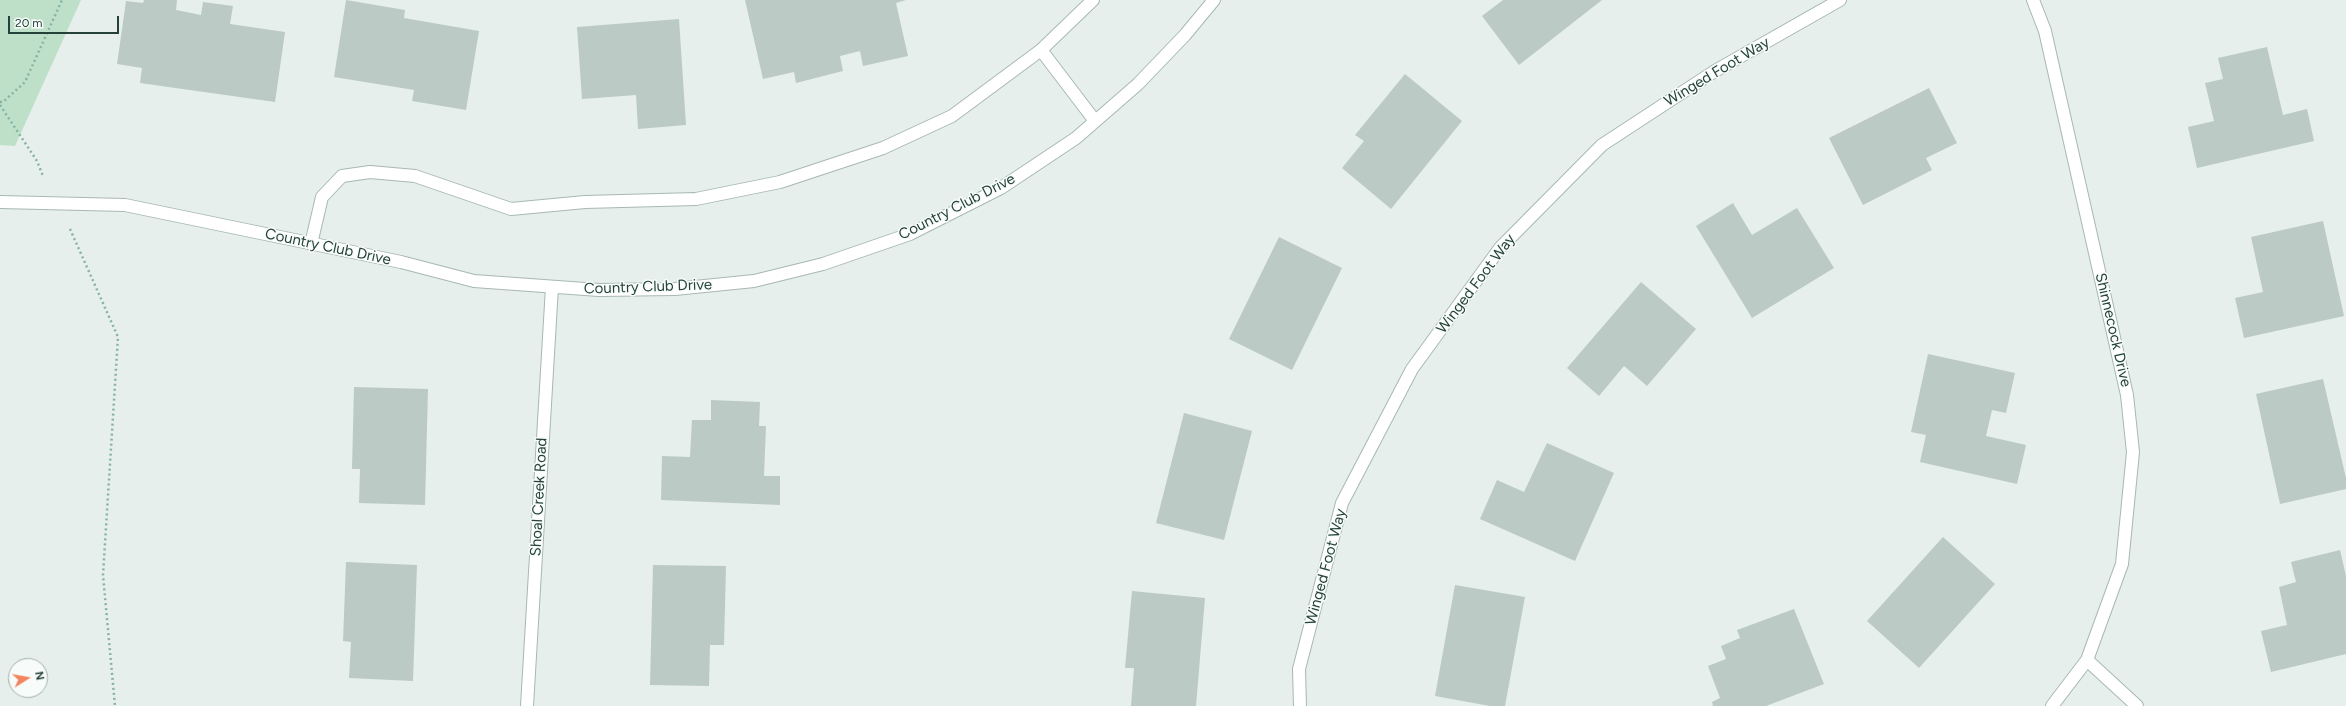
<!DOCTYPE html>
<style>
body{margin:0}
#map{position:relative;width:2346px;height:706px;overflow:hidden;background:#e6efeb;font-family:Figtree,sans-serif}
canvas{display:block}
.north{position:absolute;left:8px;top:658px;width:40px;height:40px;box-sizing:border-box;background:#f7fbf9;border:1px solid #a3b1ad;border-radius:50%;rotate:79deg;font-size:11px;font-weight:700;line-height:16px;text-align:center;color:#24423a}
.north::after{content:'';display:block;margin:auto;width:14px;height:18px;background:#f4845f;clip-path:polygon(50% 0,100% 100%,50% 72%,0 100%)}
.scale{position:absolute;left:8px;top:16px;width:111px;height:18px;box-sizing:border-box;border:2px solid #24423a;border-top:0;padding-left:5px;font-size:12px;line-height:14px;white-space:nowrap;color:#24423a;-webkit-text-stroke:3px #f7fbf9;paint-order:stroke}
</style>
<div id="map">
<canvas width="2346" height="706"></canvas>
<div class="north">N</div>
<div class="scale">20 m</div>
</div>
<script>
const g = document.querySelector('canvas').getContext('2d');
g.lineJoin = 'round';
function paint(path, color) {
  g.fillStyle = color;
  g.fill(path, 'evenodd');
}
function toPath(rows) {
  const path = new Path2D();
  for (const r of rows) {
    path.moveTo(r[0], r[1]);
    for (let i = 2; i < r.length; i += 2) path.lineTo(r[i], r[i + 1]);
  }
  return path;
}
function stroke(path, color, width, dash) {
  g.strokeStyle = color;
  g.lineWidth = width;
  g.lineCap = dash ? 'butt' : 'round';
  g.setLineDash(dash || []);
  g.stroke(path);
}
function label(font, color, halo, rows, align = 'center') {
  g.font = font + ' Figtree,sans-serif';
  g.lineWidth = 3;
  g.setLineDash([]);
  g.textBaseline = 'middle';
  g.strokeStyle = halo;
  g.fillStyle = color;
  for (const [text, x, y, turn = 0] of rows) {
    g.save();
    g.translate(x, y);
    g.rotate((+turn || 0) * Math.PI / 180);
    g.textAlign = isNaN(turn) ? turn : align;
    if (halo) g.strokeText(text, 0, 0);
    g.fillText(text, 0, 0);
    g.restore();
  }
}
const green = toPath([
 [0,0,81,0,15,146,0,145]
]);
const building = toPath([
 [144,0,177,0,176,10,201,15,203,2,233,6,230,24,285,32,275,102,140,83,142,68,117,64,126,1,143,3],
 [346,0,405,10,404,18,479,31,466,110,412,101,414,90,334,77],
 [745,0,906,0,896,3,908,56,863,66,860,51,840,56,843,71,796,83,794,72,763,79],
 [1503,0,1602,0,1519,65,1482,16],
 [679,19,686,125,638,129,636,95,582,99,577,27],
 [2267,47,2283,115,2307,109,2314,141,2197,168,2188,127,2214,121,2205,83,2223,79,2218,58],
 [1405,74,1462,121,1391,209,1342,168,1364,141,1355,135],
 [1929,88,1957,143,1926,158,1932,170,1863,205,1829,138],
 [1733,203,1752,235,1797,208,1834,268,1752,318,1696,226],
 [2323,221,2344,316,2244,338,2235,298,2263,292,2251,237],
 [1279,237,1342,268,1292,370,1229,339],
 [1641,282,1696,329,1647,386,1624,366,1599,396,1567,368],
 [1928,354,2015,373,2006,413,1992,410,1986,436,2026,445,2017,484,1920,462,1926,435,1911,432],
 [2323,379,2346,478,2346,489,2280,504,2256,394],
 [354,387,428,389,425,505,359,503,360,469,352,469],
 [711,400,760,402,759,426,766,426,764,476,780,476,780,505,661,500,662,456,690,457,692,420,711,420],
 [1184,413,1252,431,1224,540,1156,523],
 [1547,443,1614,473,1575,561,1480,519,1497,480,1524,492],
 [1943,537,1995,584,1919,668,1867,621],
 [2340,550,2346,576,2346,654,2271,672,2261,631,2287,625,2279,587,2296,582,2291,562],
 [346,562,417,565,413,681,349,678,351,642,343,641],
 [653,565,726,566,724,645,710,645,709,686,650,685],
 [1455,585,1525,597,1505,706,1490,706,1435,696],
 [1132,591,1205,598,1196,706,1131,706,1134,668,1125,668],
 [1794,609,1824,684,1766,706,1713,706,1712,702,1720,698,1708,666,1726,659,1721,646,1740,638,1737,630]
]);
const path = toPath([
 [0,102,3,102,25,82,62,0],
 [0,105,37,161,43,176],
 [70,229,118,337,103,575,115,706]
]);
const minor = toPath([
 [1093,0,1041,50,1095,121],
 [2033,0,2045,31,2127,395,2133,452,2122,564,2087,660,2052,706],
 [0,202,125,205,401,262,474,281,599,290,675,289,754,281,823,264,910,234,1001,188,1076,138,1138,84,1185,35,1214,0],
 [311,244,322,197,342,176,370,172,415,176,511,209,585,202,696,199,780,182,883,148,952,116,1041,50],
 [2087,660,2137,706],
 [527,706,552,287],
 [1300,706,1299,669,1342,503,1412,369,1500,248,1602,145,1715,71,1840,0]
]);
const streetNames = [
 ["Winged Foot Way",1717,72,-31],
 ["Country Club Drive",957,207,-27],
 ["Country Club Drive",328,247,12],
 ["Winged Foot Way",1476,284,-53],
 ["Country Club Drive",648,287,-2],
 ["Shinnecock Drive",2113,330,77],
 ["Shoal Creek Road",539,497,-87],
 ["Winged Foot Way",1326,567,-75]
];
paint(green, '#bfe0c8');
paint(building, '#bbcac4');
stroke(minor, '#a8b8b2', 14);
stroke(path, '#86b3a5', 2.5, [2, 3]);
stroke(minor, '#fff', 12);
label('15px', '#24423a', '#f7fbf9', streetNames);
</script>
